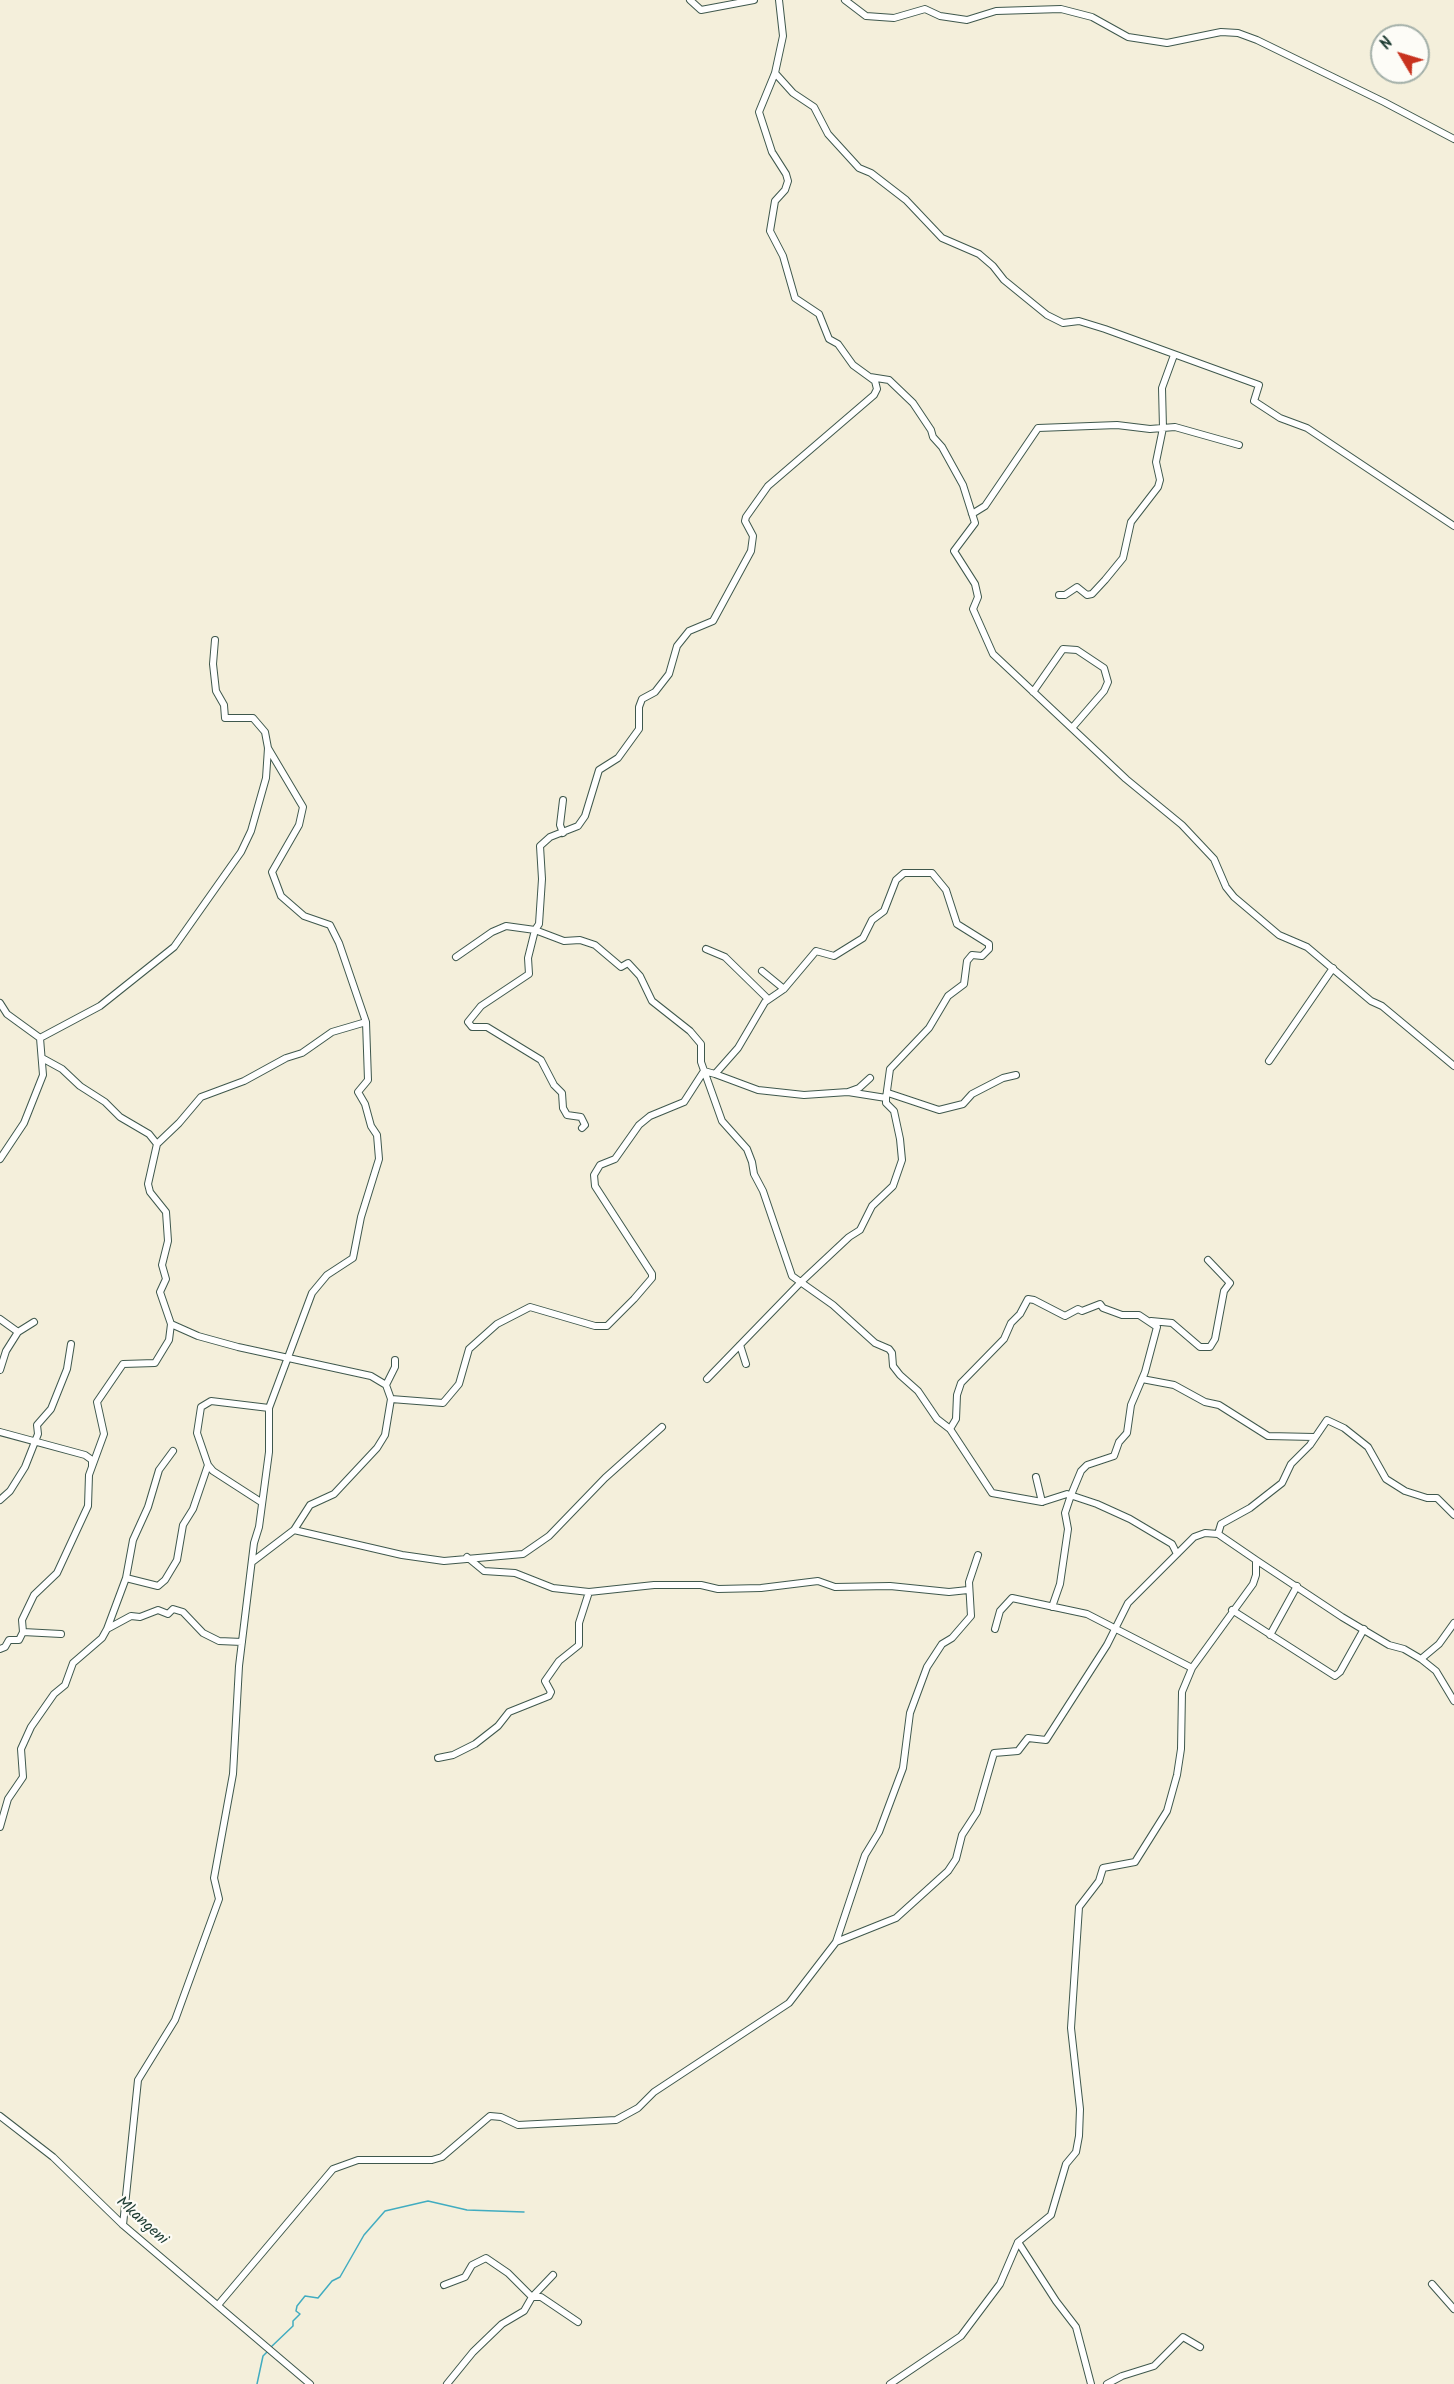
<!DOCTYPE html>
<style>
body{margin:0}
#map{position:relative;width:1454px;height:2384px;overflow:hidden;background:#f4efdb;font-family:Kalam,sans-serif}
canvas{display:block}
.north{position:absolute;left:1370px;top:24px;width:60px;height:60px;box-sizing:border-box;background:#fdfcf7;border:2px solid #a4b0a9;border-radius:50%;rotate:308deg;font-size:16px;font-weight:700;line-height:24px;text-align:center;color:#1f3d34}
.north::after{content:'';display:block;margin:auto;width:21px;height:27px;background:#c8321e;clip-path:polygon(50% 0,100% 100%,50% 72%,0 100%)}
</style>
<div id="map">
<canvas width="1454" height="2384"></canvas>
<div class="north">N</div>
</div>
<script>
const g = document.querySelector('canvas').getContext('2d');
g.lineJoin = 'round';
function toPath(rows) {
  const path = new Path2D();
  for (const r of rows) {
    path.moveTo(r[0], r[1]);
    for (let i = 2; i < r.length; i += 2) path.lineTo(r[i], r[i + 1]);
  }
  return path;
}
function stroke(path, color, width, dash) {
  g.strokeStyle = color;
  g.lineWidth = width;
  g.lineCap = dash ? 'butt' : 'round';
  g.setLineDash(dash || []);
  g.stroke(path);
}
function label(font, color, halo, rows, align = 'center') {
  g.font = font + ' Kalam,sans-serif';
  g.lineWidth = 4.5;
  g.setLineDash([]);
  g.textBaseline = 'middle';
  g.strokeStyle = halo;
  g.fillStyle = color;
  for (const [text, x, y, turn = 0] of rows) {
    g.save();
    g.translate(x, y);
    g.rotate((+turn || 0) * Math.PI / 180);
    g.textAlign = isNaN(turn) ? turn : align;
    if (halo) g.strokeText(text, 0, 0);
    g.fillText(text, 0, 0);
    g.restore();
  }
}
const stream = toPath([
 [271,2347,293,2326,293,2321,300,2314,296,2311,297,2306,305,2296,318,2298,332,2281,340,2277,364,2235,385,2211,428,2201,467,2210,524,2212],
 [257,2384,263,2356,268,2351]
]);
const minor = toPath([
 [690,0,701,10,754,0],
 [845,0,866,16,894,18,925,9,940,16,967,20,996,11,1061,9,1092,17,1128,37,1167,43,1221,32,1238,33,1257,40,1384,102,1454,139],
 [775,73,793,93,814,107,828,134,859,168,871,173,906,200,942,238,979,254,993,266,1004,280,1047,315,1063,323,1079,321,1105,329,1259,385,1254,401,1280,418,1307,428,1454,526],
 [870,377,889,380,913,403,931,430,933,437,942,447,963,485,975,523,954,551,975,584,978,597,973,609,993,654,1126,779,1182,825,1214,859,1226,887,1234,897,1279,935,1307,947,1371,1001,1382,1006,1454,1066],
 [972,514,985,506,1038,428,1117,425,1150,429,1175,427,1239,445],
 [1059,595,1065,595,1077,587,1087,595,1092,594,1105,580,1123,558,1131,522,1158,487,1160,480,1156,462,1163,428,1162,388,1174,355],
 [1033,692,1063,649,1077,650,1104,668,1108,682,1104,691,1072,728],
 [563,833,560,825,563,800],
 [706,949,725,957,768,999],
 [456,957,492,932,506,926,535,930,539,924,542,879,540,846,550,837,578,826,585,816,599,770,618,758,639,729,639,707,642,699,655,692,669,674,677,646,689,631,713,621,751,551,753,536,745,521,746,517,768,486,874,395,877,389,875,381,853,365,838,344,829,339,819,314,795,298,783,256,770,231,775,201,785,190,788,181,786,174,772,152,759,112,775,73,783,36,779,0],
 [762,971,784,989],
 [0,1003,7,1014,40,1038,43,1075,24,1123,0,1159],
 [40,1038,100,1006,174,947,241,852,251,831,266,778,268,748,265,732,253,718,225,718,224,705,216,691,213,664,215,640],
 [1269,1061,1333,968],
 [715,1074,758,1090,804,1095,848,1092,859,1088,870,1078],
 [888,1093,939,1110,963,1104,972,1094,1003,1078,1016,1075],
 [582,1128,585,1125,581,1117,567,1115,563,1108,562,1093,554,1085,541,1060,487,1027,472,1027,468,1022,481,1006,529,974,528,958,535,930,564,941,580,940,595,945,621,967,628,963,640,976,652,1001,690,1031,701,1044,701,1062,722,1121,747,1149,752,1162,754,1174,763,1191,792,1276,833,1305,875,1343,889,1349,892,1353,893,1366,900,1375,918,1391,937,1419,950,1429,992,1493,1042,1502],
 [157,1144,179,1123,201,1097,244,1081,286,1058,302,1053,332,1032,366,1022],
 [0,1319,18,1332],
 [1151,1321,1172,1323,1200,1347,1210,1347,1215,1339,1224,1291,1230,1283,1208,1260],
 [171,1324,198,1336,238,1347,371,1376,386,1385,391,1399],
 [740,1345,746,1364],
 [0,1370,6,1351,18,1332,34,1322],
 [707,1379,802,1281,849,1237,860,1230,872,1206,893,1186,902,1160,900,1139,894,1111,886,1103,886,1098],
 [1142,1379,1174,1385,1205,1402,1219,1405,1268,1436,1314,1437],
 [386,1385,395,1367,395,1360],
 [950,1429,956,1419,957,1395,961,1383,1004,1339,1011,1323,1020,1314,1028,1299,1034,1300,1065,1316,1078,1309,1082,1311,1100,1304,1103,1308,1122,1315,1139,1315,1157,1327,1145,1372,1131,1405,1127,1433,1119,1442,1114,1456,1087,1465,1081,1471,1071,1495,1065,1513,1068,1529,1060,1584,1052,1607],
 [0,1432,85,1455,92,1460,92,1466],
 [1036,1477,1042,1502,1067,1494,1097,1504,1130,1519,1172,1544,1177,1554],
 [0,1500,10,1491,25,1467,38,1434,37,1425,51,1409,67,1369,71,1344],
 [261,1502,213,1471,208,1465,197,1433,201,1407,211,1401,269,1408],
 [294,1530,402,1555,444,1561,523,1554,549,1536,605,1478,662,1427],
 [1218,1534,1221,1524,1250,1508,1282,1483,1291,1464,1310,1445,1327,1420,1344,1428,1368,1447,1386,1479,1405,1491,1427,1498,1437,1498,1454,1515],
 [467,1557,484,1571,515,1573,553,1588,589,1592,654,1585,701,1585,718,1589,761,1588,818,1581,835,1587,890,1586,949,1592,968,1590],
 [1256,1560,1342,1617,1389,1645,1404,1649,1421,1659,1439,1644,1454,1623],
 [252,1562,294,1530,310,1505,334,1494,377,1448,385,1435,391,1399,443,1403,459,1384,469,1349,497,1324,530,1307,595,1326,607,1326,634,1299,652,1278,652,1274,595,1186,594,1175,600,1165,615,1159,639,1125,650,1116,684,1102,704,1071,715,1074,738,1048,765,1002,784,989,816,951,834,956,863,938,872,920,884,911,896,880,904,873,932,873,946,890,957,924,989,944,989,949,982,956,972,955,967,961,964,984,948,996,929,1028,890,1069,886,1098,848,1092],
 [126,1578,158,1586,165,1580,177,1560,183,1525,193,1509,208,1465],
 [1232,1610,1335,1676,1340,1672,1364,1629],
 [107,1629,126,1578,133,1540,148,1507,159,1470,173,1451],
 [995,1629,1000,1611,1012,1598,1087,1614,1192,1668],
 [23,1632,22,1620,34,1595,57,1573,88,1506,89,1475,104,1434,97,1402,123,1364,155,1363,169,1340,171,1324,160,1292,166,1279,162,1265,168,1241,166,1212,150,1192,148,1184,157,1144,149,1134,120,1117,105,1102,80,1086,62,1069,42,1058],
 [1270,1635,1297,1586],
 [0,1649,5,1647,9,1640,19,1640,23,1632,61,1634],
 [1421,1659,1436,1671,1454,1701],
 [438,1758,453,1755,475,1744,498,1726,509,1712,549,1696,551,1692,545,1681,559,1661,579,1645,579,1623,589,1592],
 [0,1827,8,1799,23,1777,21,1749,31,1727,54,1694,65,1685,73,1663,102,1638,107,1629,131,1616,140,1617,158,1610,168,1614,173,1609,183,1612,203,1633,219,1641,242,1642],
 [836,1942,896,1918,948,1871,956,1859,962,1835,977,1812,994,1753,1018,1751,1028,1738,1046,1740,1107,1645,1128,1603,1194,1537,1205,1533,1218,1534,1256,1560,1256,1575,1253,1584,1192,1668,1182,1692,1181,1749,1177,1775,1167,1811,1135,1862,1103,1868,1099,1881,1079,1907,1071,2028,1080,2109,1079,2136,1076,2152,1066,2164,1051,2215,1018,2242,1000,2284,961,2336,890,2384],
 [0,2116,53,2157,123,2225,310,2384],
 [123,2225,138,2080,175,2020,219,1899,214,1878,233,1774,239,1666,254,1543,259,1527,269,1452,269,1408,312,1293,327,1275,353,1258,361,1217,379,1159,377,1135,371,1126,365,1104,358,1092,368,1080,366,1022,339,943,330,925,304,916,281,896,272,872,299,825,303,807,268,748],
 [1018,2242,1056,2301,1076,2327,1091,2384],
 [1432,2284,1454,2309],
 [444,2285,465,2277,472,2265,486,2258,508,2273,532,2297,541,2297,578,2322],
 [218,2305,333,2169,358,2160,432,2160,442,2157,490,2116,501,2117,518,2125,616,2120,638,2108,654,2092,789,2003,836,1942,865,1855,879,1832,903,1768,910,1713,927,1667,942,1644,952,1638,971,1616,969,1582,978,1555],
 [447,2384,473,2352,502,2324,524,2311,532,2297,553,2275],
 [1107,2384,1122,2376,1154,2366,1183,2337,1200,2347]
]);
const streetNames = [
 ["Mkangeni",141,2222,42]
];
stroke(stream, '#41acc0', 1.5);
stroke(minor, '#3f584d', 8);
stroke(minor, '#fff', 6);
label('16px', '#1f3d34', '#fdfcf7', streetNames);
</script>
